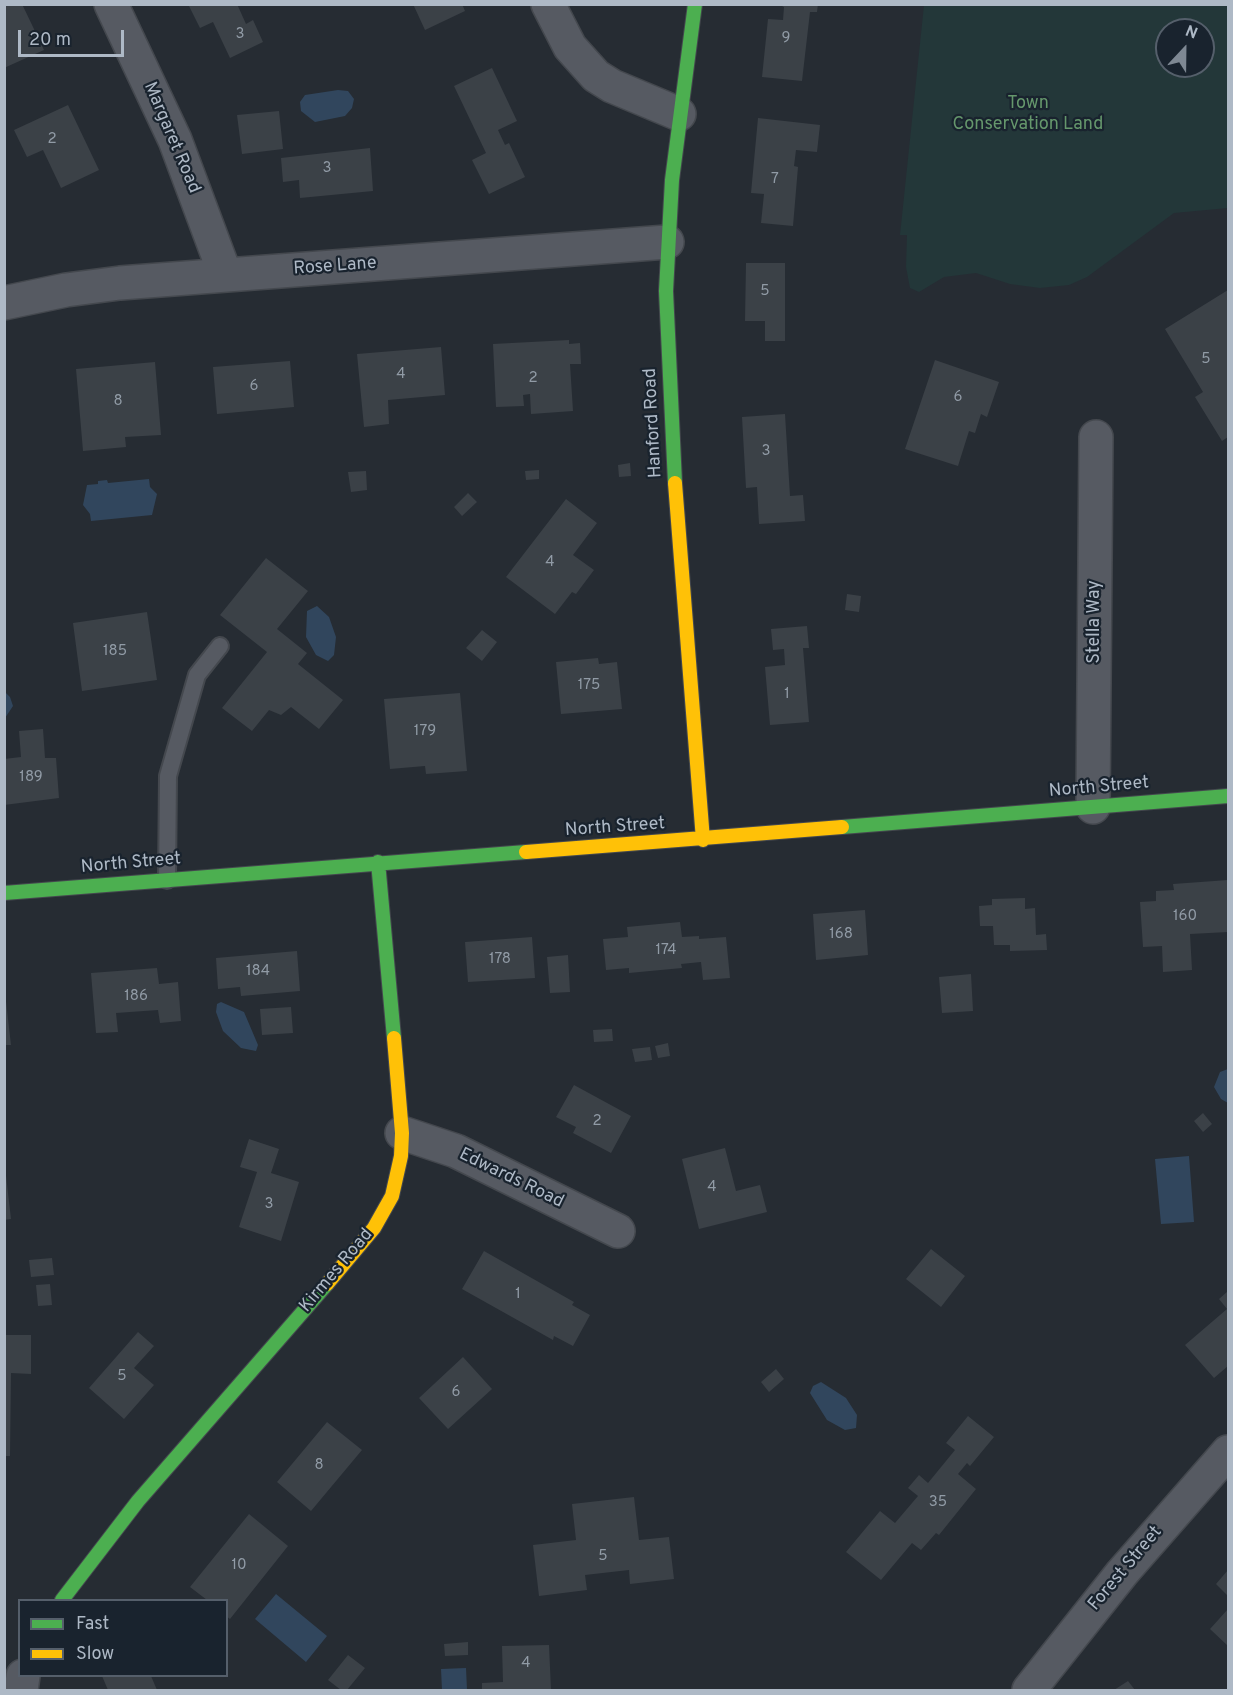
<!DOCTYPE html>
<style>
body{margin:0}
#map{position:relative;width:1233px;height:1695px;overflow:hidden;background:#262c33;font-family:Overpass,sans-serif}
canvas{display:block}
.frame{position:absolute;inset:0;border:6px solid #aeb9c6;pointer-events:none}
.legend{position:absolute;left:18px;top:1599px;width:210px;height:78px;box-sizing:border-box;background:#19232e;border:2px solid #555f6b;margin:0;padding:8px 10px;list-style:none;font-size:18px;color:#aeb9c6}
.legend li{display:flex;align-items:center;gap:12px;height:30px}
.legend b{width:30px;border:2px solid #555f6b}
.north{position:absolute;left:1155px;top:18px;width:60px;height:60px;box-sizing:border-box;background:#19232e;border:2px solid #555f6b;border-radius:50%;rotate:22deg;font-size:16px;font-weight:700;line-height:24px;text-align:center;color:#aeb9c6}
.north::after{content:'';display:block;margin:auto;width:21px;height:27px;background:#7e8893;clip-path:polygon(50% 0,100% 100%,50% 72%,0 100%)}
.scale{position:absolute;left:18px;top:30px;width:106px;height:27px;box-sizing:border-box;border:3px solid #aeb9c6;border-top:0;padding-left:8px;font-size:18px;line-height:21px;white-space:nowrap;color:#aeb9c6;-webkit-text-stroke:4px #19232e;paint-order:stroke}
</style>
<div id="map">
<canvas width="1233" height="1695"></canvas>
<div class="frame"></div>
<ul class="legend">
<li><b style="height:8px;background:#4caf50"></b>Fast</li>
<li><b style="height:8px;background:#ffc107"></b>Slow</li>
</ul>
<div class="north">N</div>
<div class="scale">20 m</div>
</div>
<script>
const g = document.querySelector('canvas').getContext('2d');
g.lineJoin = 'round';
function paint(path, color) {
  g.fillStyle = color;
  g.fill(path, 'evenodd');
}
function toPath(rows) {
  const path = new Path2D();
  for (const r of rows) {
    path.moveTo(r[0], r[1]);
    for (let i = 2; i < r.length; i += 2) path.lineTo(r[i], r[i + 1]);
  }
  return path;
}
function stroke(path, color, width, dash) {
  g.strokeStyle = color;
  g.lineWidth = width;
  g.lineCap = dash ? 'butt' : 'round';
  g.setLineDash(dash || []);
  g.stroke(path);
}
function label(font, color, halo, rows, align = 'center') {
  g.font = font + ' Overpass,sans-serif';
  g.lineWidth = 4.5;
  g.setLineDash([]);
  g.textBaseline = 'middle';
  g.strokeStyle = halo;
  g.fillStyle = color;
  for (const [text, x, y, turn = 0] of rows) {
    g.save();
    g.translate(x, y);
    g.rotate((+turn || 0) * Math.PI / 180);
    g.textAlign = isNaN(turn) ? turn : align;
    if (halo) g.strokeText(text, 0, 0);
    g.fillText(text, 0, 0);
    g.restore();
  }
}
const green = toPath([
 [924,5,1228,5,1228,208,1174,213,1087,277,1069,285,1040,288,1010,284,976,273,944,277,919,292,910,288,906,267,907,235,900,235],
 [1167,30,1203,30,1203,66,1167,66]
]);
const water = toPath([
 [338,90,348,91,354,99,352,108,345,116,315,122,301,111,300,102,305,95],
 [149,479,150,487,157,494,152,515,91,521,90,514,83,505,87,485,98,484,98,481,107,480,108,483],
 [317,606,329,617,336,637,334,655,328,661,316,655,306,637,307,611],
 [5,692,10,697,13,706,5,718],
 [221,1002,244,1012,258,1045,256,1051,241,1048,223,1031,216,1012,217,1004],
 [1228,1069,1228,1103,1221,1099,1214,1087,1220,1072],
 [1189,1156,1194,1222,1161,1224,1155,1159],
 [821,1382,846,1398,857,1415,856,1428,845,1430,827,1420,810,1393,813,1386],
 [276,1594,327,1636,306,1662,255,1619],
 [466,1668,467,1690,442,1690,441,1669]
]);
const building = toPath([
 [4,4,22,4,44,50,4,68],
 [188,4,237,4,246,24,253,20,263,42,230,58,213,22,200,28],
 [413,4,462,4,465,11,425,30],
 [778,4,818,4,817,12,810,12,802,81,762,77,768,19,783,20,784,7],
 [492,68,517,121,498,130,505,145,509,143,525,177,489,194,472,160,486,153,454,86],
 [68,105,99,170,61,188,43,150,27,157,14,130],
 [279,111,283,149,242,154,237,115],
 [758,118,820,125,817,152,796,150,794,166,798,167,793,226,761,223,764,194,751,193],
 [370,148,373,191,300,198,299,180,283,182,281,158],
 [746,263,785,263,785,341,765,341,765,321,745,321],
 [1228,290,1228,437,1222,441,1195,397,1203,392,1165,329],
 [569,340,569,344,580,343,581,364,570,364,573,411,531,414,530,394,523,395,524,406,496,407,493,344],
 [441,347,445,395,388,400,389,424,364,427,357,354],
 [935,360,999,382,987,417,981,414,975,433,969,431,958,466,905,449],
 [290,361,294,407,217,414,213,367],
 [155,362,161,435,125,437,126,447,83,451,76,369],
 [785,414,790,496,803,495,805,521,759,524,757,487,746,488,742,417],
 [630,463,631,476,619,477,618,465],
 [539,470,539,479,526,480,525,471],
 [366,471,367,490,351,492,348,472],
 [468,493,477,502,462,516,454,507],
 [566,499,597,523,573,555,594,570,576,594,572,592,555,614,506,577],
 [266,558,308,591,277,629,307,653,298,664,343,700,319,729,291,707,281,715,269,710,252,731,222,708,267,652,220,615],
 [847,594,861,596,859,612,845,610],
 [147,612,157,680,82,691,73,623],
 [807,626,809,648,803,648,809,722,770,725,765,667,785,665,784,649,773,650,771,629],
 [482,630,497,642,482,661,466,648],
 [598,658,599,664,617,662,622,709,561,714,556,662],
 [460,693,467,771,426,774,425,766,390,769,384,699],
 [43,729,45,758,56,758,59,798,4,805,4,759,21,757,19,731],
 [1228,880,1228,932,1190,934,1192,970,1163,972,1162,946,1143,947,1140,902,1156,901,1156,891,1174,890,1173,884],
 [1025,898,1025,909,1035,908,1036,935,1046,934,1047,950,1010,951,1010,945,994,945,993,926,980,926,979,906,992,905,992,899],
 [865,910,868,955,816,960,813,914],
 [680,922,682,937,699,936,699,939,726,937,730,978,703,980,701,962,681,964,682,968,629,973,629,968,606,970,603,939,628,937,627,927],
 [532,937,535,978,468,982,465,942],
 [297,951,300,991,241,996,240,987,218,989,216,958],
 [568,955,570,992,550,993,547,957],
 [157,968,159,984,178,982,181,1021,160,1023,158,1010,116,1013,118,1032,96,1033,91,973],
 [971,974,973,1011,942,1013,939,977],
 [4,984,11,1045,4,1045],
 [291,1007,293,1033,262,1035,260,1009],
 [612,1029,613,1041,594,1042,593,1030],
 [668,1043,670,1056,658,1058,655,1046],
 [650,1047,652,1060,635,1062,632,1049],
 [574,1085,631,1116,611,1153,573,1133,576,1127,556,1117],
 [1203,1113,1212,1124,1203,1132,1194,1121],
 [249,1139,279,1149,271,1173,299,1182,281,1241,239,1227,257,1172,240,1167],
 [725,1148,736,1191,760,1185,767,1212,699,1229,682,1159],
 [4,1158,11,1219,4,1220],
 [931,1249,965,1276,941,1307,906,1279],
 [484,1251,574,1302,572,1305,590,1315,573,1346,554,1336,553,1340,462,1289],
 [52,1258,54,1275,31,1277,29,1260],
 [50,1284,52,1305,38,1306,36,1285],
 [1228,1291,1228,1366,1214,1378,1185,1345,1227,1309,1219,1299],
 [138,1332,154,1346,134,1368,154,1385,124,1419,89,1388],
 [4,1335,31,1335,31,1374,11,1373,10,1456,4,1456],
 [463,1357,492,1389,448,1429,419,1398],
 [776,1369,784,1379,769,1392,761,1382],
 [968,1416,994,1437,970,1466,967,1463,958,1474,976,1489,939,1535,936,1533,921,1550,912,1543,881,1580,846,1552,880,1511,895,1523,918,1496,908,1488,919,1475,928,1483,955,1450,946,1443],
 [327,1422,362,1450,311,1511,277,1482],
 [634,1497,639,1540,669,1537,674,1579,630,1584,629,1570,585,1575,587,1590,539,1596,533,1545,576,1540,572,1504],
 [249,1514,288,1546,230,1619,226,1616,226,1600,207,1600,190,1587],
 [1228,1570,1228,1596,1216,1584],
 [1228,1609,1228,1646,1210,1629],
 [468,1642,468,1655,445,1656,444,1644],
 [549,1645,551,1690,482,1690,482,1683,503,1682,502,1646],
 [348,1655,365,1668,347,1690,341,1690,328,1680],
 [102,1676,151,1676,157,1690,108,1690],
 [1128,1681,1135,1690,1114,1690]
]);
const lane = toPath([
 [167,880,168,776,197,675,220,646]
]);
const street = toPath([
 [111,4,175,140,225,274],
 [548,4,570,47,596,76,612,86,679,114],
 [4,303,66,290,120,283,667,242],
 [1093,807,1096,437],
 [402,1133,456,1151,618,1231],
 [21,1690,23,1676],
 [1029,1690,1122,1573,1228,1452]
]);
const fast = toPath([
 [675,483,666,291,672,180,695,4],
 [842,827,1228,796],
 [378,862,394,1038],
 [4,893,526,852],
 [62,1600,138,1501,327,1284]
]);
const slow = toPath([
 [675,483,703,840],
 [526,852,842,827],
 [327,1284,374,1228,392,1196,401,1156,402,1133,394,1038]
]);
const numberNames = [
 ["3",240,35],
 ["9",786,39],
 ["2",52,140],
 ["3",327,169],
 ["7",775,180],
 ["5",765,292],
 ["5",1206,360],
 ["4",401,375],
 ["2",533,379],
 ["6",254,387],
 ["6",958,398],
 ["8",118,402],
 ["3",766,452],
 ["4",550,563],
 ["185",115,652],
 ["175",589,686],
 ["1",787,695],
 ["179",425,732],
 ["189",31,778],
 ["160",1185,917],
 ["168",841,935],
 ["174",666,951],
 ["178",500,960],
 ["184",258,972],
 ["186",136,997],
 ["2",597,1122],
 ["4",712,1188],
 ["3",269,1205],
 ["1",518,1295],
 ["5",122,1377],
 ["6",456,1393],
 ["8",319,1466],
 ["35",938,1503],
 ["5",603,1557],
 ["10",239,1566],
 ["4",526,1664]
];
const parkNames = [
 ["Town",1028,104],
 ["Conservation Land",1028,125]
];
const streetNames = [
 ["Margaret Road",171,138,67],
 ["Rose Lane",335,267,-4],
 ["Hanford Road",654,423,-93],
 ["Stella Way",1095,622,-90],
 ["North Street",1099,788,-5],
 ["North Street",615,828,-4],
 ["North Street",131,864,-5],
 ["Edwards Road",511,1179,26],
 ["Kirmes Road",337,1271,-50],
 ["Forest Street",1126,1569,-50]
];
paint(green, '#233739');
paint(water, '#31465d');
paint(building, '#3b4147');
stroke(lane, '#44484e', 20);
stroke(street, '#44484e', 36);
stroke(fast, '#44484e', 16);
stroke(slow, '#44484e', 16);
stroke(lane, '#565a62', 16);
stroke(street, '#565a62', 33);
stroke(fast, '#4caf50', 14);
stroke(slow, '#ffc107', 14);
label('15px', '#919ba6', null, numberNames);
label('18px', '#65976c', '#19232e', parkNames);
label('18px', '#aeb9c6', '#19232e', streetNames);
</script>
